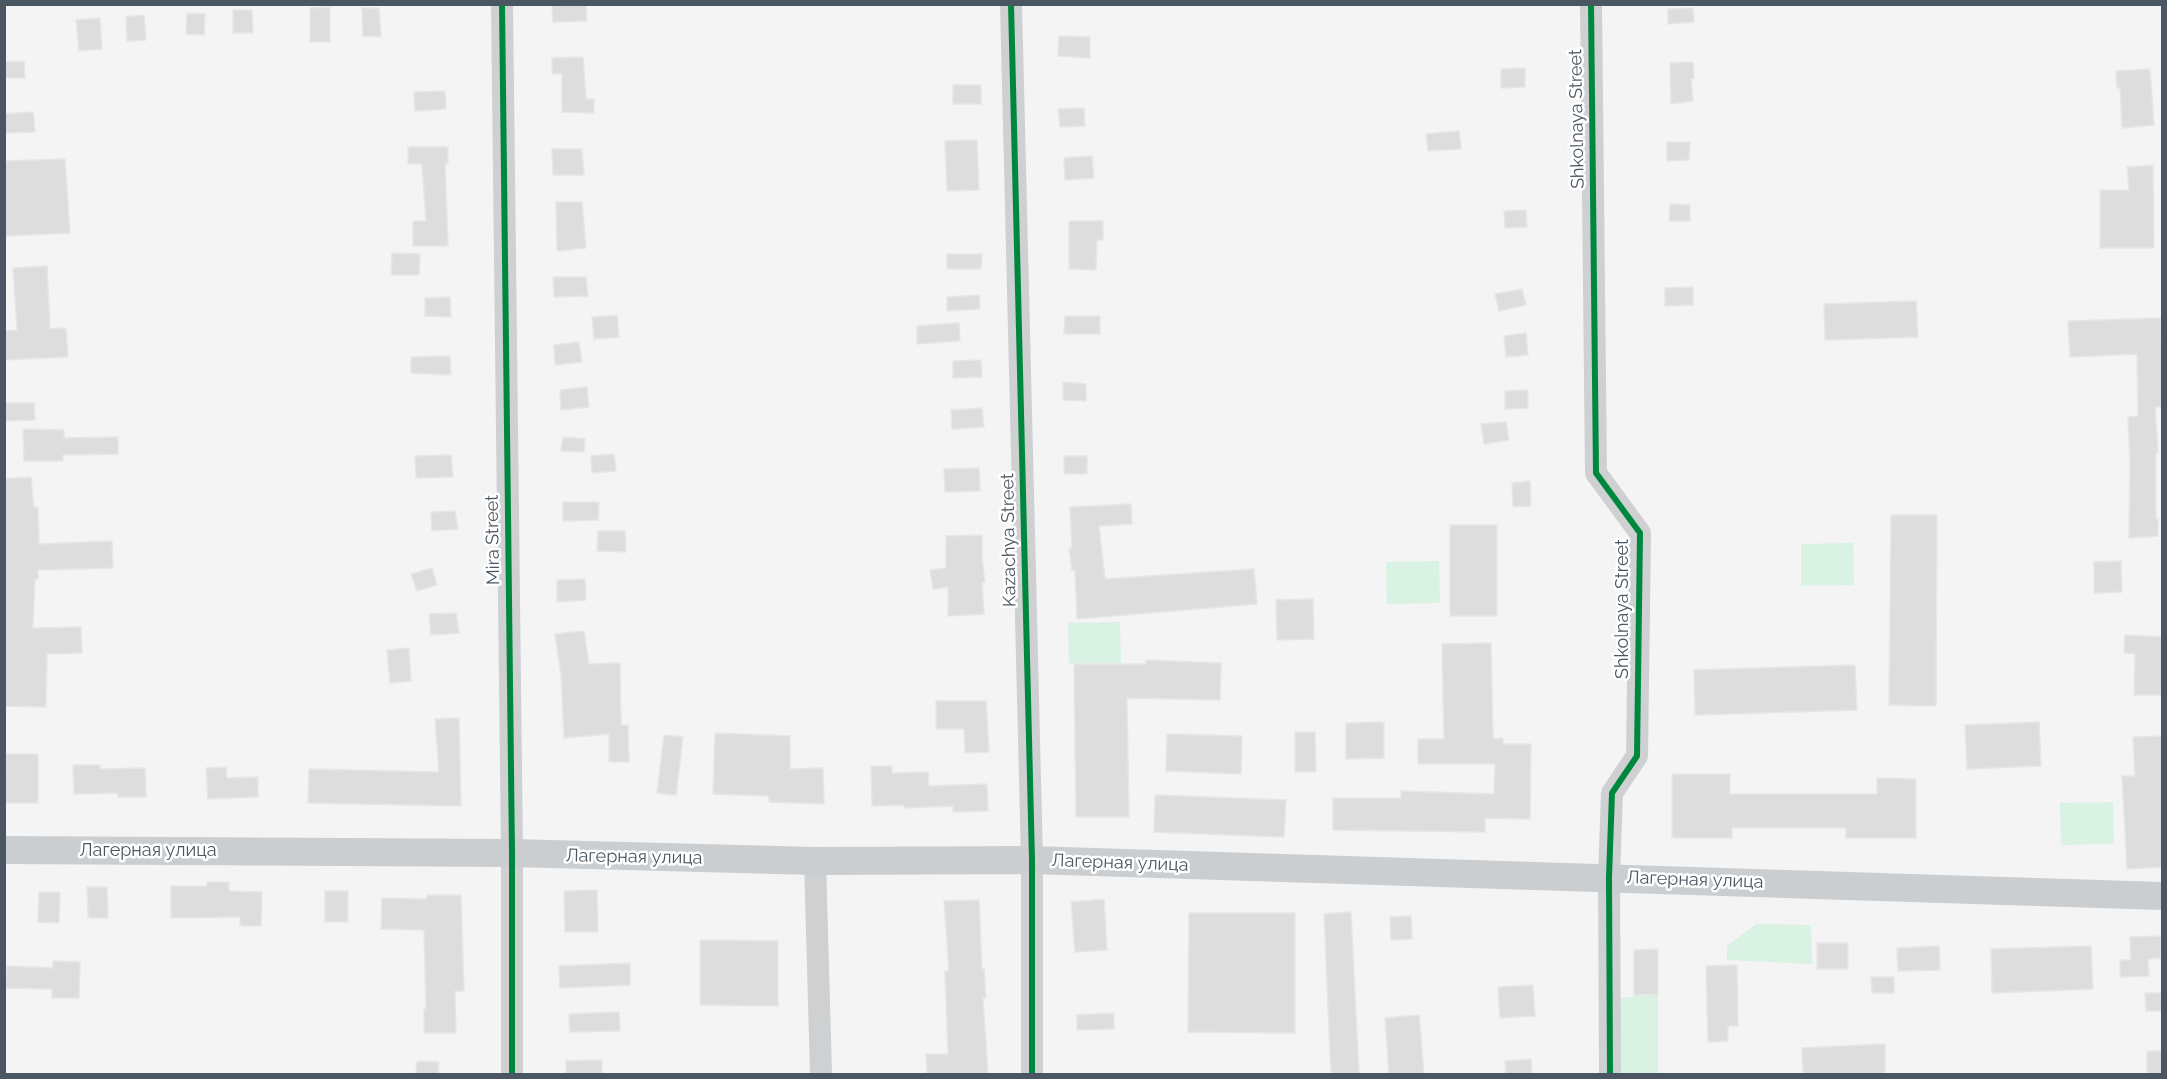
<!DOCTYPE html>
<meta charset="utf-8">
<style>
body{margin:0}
#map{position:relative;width:2167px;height:1079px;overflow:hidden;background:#f4f4f4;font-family:Raleway,sans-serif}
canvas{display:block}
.frame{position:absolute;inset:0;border:6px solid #4a5661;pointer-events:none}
</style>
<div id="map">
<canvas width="2167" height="1079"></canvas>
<div class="frame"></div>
</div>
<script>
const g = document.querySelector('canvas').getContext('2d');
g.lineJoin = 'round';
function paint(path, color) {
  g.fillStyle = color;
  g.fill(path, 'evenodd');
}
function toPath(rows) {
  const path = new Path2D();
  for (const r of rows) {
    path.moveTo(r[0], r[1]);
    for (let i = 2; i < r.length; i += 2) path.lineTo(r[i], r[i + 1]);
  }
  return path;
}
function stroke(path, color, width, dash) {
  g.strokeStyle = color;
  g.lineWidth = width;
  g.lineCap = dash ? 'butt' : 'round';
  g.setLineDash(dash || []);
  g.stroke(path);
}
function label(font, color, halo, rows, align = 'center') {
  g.font = font + ' Raleway,sans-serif';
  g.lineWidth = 5;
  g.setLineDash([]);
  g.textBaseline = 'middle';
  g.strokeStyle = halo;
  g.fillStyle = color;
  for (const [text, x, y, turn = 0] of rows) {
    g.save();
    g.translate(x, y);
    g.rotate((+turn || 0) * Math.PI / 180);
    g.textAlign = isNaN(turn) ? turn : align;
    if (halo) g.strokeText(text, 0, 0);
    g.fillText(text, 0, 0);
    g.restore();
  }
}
const green = toPath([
 [1853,543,1854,585,1801,586,1801,544],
 [1439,561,1440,603,1387,604,1386,562],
 [1120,622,1121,663,1069,664,1068,623],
 [2113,802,2114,844,2061,845,2060,803],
 [1756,924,1811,925,1812,964,1727,960,1727,946],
 [1658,994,1658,1074,1620,1074,1619,998]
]);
const building = toPath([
 [552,4,586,4,587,21,553,22,552,4],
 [330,7,330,42,310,42,310,8,330,7],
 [362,8,379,8,381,37,363,36,362,8],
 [1693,8,1694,22,1668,24,1668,9,1693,8],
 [233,10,252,10,253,33,233,33,233,10],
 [187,13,205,14,204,35,186,34,187,13],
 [144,15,146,40,127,41,126,17,144,15],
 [100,18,102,49,79,51,76,20,100,18],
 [1059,36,1090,37,1090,58,1058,56,1059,36],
 [583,57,586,99,594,99,594,113,562,112,562,74,552,74,552,58,583,57],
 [24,61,25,78,4,78,4,62,24,61],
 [1693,62,1694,78,1691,79,1693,101,1671,104,1670,63,1693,62],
 [1525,68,1525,87,1501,88,1501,69,1525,68],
 [2150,69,2154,125,2122,128,2120,88,2117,88,2116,71,2150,69],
 [953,85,981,85,981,104,953,104,953,85],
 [445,91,446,109,415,111,414,92,445,91],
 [1084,108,1085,126,1060,127,1058,109,1084,108],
 [33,112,35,132,4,133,4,114,33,112],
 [1459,131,1461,149,1428,151,1426,134,1459,131],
 [977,140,979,190,947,191,945,141,977,140],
 [1667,142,1690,142,1689,160,1667,161,1667,142],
 [408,147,448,147,448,164,445,164,448,246,413,246,413,221,426,221,422,164,408,164,408,147],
 [552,149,582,149,584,175,553,175,552,149],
 [1092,156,1094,178,1065,180,1064,158,1092,156],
 [65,159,70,233,4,236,4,161,65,159],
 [2153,165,2154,248,2100,248,2100,190,2129,190,2127,167,2153,165],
 [556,202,582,202,586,248,557,251,556,202],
 [1670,204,1690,205,1690,221,1669,221,1670,204],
 [1526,210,1527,227,1505,228,1504,211,1526,210],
 [1069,221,1103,221,1103,240,1097,240,1096,270,1069,269,1069,221],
 [392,253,420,254,419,275,391,275,392,253],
 [947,254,982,254,981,269,947,269,947,254],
 [47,266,50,329,66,328,68,357,4,360,4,331,17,330,13,268,47,266],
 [553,277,586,277,588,296,554,297,553,277],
 [1693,287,1693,305,1665,306,1665,288,1693,287],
 [1522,289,1526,305,1499,311,1495,294,1522,289],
 [979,295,980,309,947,311,947,297,979,295],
 [450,297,451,317,425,316,425,298,450,297],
 [1916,301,1918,337,1825,340,1824,304,1916,301],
 [617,315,619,337,594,339,592,317,617,315],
 [1065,316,1100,316,1100,334,1064,334,1065,316],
 [2161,318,2163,407,2155,407,2158,453,2156,453,2156,519,2158,519,2158,536,2129,538,2130,463,2128,417,2138,416,2137,354,2070,357,2068,321,2161,318],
 [959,323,960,341,917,344,917,326,959,323],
 [1526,333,1528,355,1506,357,1504,336,1526,333],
 [579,342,582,362,555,365,554,345,579,342],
 [450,356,451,375,411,373,411,357,450,356],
 [981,360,982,377,953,378,953,361,981,360],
 [1063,382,1086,384,1086,401,1063,400,1063,382],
 [587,387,589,407,561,410,560,390,587,387],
 [1528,390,1528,408,1505,409,1505,391,1528,390],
 [4,403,34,403,35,420,4,421,4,403],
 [982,408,984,427,952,429,951,410,982,408],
 [1506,422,1509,440,1484,444,1481,424,1506,422],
 [23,429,64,430,64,438,118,437,118,454,63,455,63,461,24,461,23,429],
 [563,437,585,439,584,452,561,451,563,437],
 [614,454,616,471,592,473,591,456,614,454],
 [451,455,453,477,416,478,415,456,451,455],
 [1064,456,1087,456,1087,474,1064,474,1064,456],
 [979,468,980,491,945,492,944,469,979,468],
 [31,477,34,508,38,507,39,544,112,541,113,568,38,570,38,579,35,579,33,628,81,627,82,653,47,654,46,707,4,706,4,479,31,477],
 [1530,481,1531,506,1513,507,1512,483,1530,481],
 [563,502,599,502,598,520,563,521,563,502],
 [1131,504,1132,524,1099,526,1105,579,1254,569,1257,604,1077,619,1075,571,1072,571,1069,548,1072,548,1070,507,1131,504],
 [455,511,458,529,432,531,431,512,455,511],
 [1891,515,1937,515,1936,706,1889,705,1891,515],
 [1450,525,1497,525,1497,616,1450,616,1450,525],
 [598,531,625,531,626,552,597,551,598,531],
 [982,535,982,559,985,582,982,582,984,614,948,616,948,587,933,589,930,570,946,568,946,536,982,535],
 [2121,561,2122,592,2094,593,2094,562,2121,561],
 [432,568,437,585,417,591,411,574,432,568],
 [585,579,586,600,557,602,557,580,585,579],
 [1313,599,1314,639,1277,640,1276,600,1313,599],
 [456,613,459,633,431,635,429,614,456,613],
 [584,631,589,664,620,663,621,725,628,725,629,762,609,762,609,734,564,738,561,675,555,634,584,631],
 [2125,635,2163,637,2163,695,2134,695,2135,654,2124,653,2125,635],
 [1491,643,1493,739,1503,738,1503,744,1531,744,1530,819,1485,818,1485,832,1333,830,1333,798,1401,798,1401,791,1494,794,1495,764,1418,764,1418,739,1444,739,1442,644,1491,643],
 [409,648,411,681,390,683,387,650,409,648],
 [1146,660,1221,663,1220,700,1127,698,1129,817,1076,817,1074,664,1146,664,1146,660],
 [1855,665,1857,710,1695,715,1694,670,1855,665],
 [936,701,986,701,989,752,965,753,964,729,936,729,936,701],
 [459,718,461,806,308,803,309,769,439,772,435,719,459,718],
 [1384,722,1384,758,1346,759,1346,723,1384,722],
 [2039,722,2041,766,1967,769,1965,725,2039,722],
 [1295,732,1315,732,1316,772,1295,772,1295,732],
 [715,733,790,736,790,769,823,768,824,804,769,802,769,796,713,794,715,733],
 [1167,734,1242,736,1241,774,1166,771,1167,734],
 [664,735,683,737,676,795,657,793,664,735],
 [2163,736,2163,867,2127,869,2122,776,2135,776,2133,737,2163,736],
 [6,754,38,754,38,803,5,803,6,754],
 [73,765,100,765,100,769,145,768,146,797,118,797,118,793,74,794,73,765],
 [871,766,892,766,892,773,928,772,929,786,987,784,988,811,953,812,953,806,904,808,904,805,872,806,871,766],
 [226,767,227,778,258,777,258,797,208,799,206,768,226,767],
 [1672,774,1730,774,1730,794,1877,794,1877,778,1916,779,1916,838,1846,838,1846,828,1732,828,1732,838,1672,838,1672,774],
 [1155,795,1286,800,1284,837,1154,832,1155,795],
 [207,882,229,882,229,891,262,892,261,926,240,926,240,917,171,918,171,886,207,886,207,882],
 [87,887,107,887,108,918,88,918,87,887],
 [597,890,598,932,565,932,564,891,597,890],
 [325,891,348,891,348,922,325,922,325,891],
 [39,892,60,892,59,923,38,922,39,892],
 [427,895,461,895,464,991,455,991,456,1033,424,1033,424,1009,426,1009,424,930,381,929,382,898,427,899,427,895],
 [1104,899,1107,950,1075,952,1071,902,1104,899],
 [979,900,982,969,984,969,986,998,983,998,988,1074,927,1074,926,1054,948,1054,945,971,949,971,944,901,979,900],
 [1351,912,1359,1074,1331,1074,1324,914,1351,912],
 [1189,913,1295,913,1295,1033,1188,1032,1189,913],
 [1411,916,1412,939,1391,940,1390,917,1411,916],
 [2161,936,2161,958,2148,959,2149,976,2120,977,2120,960,2131,960,2130,937,2161,936],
 [700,940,778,941,778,1006,700,1005,700,940],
 [1817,943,1848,943,1848,969,1817,969,1817,943],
 [1939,946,1940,970,1898,971,1897,948,1939,946],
 [2091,946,2093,989,1992,993,1991,949,2091,946],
 [1658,949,1658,994,1634,995,1634,950,1658,949],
 [53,961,80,962,79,998,52,998,52,989,6,988,7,966,53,968,53,961],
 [630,963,630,985,560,988,559,966,630,963],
 [1737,965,1738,1026,1728,1026,1728,1041,1708,1042,1706,966,1737,965],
 [1871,977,1894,977,1894,993,1872,993,1871,977],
 [1533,985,1535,1016,1500,1018,1498,987,1533,985],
 [2145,993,2163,993,2163,1011,2146,1011,2145,993],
 [619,1012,620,1031,570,1032,569,1014,619,1012],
 [1114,1013,1114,1029,1077,1030,1077,1015,1114,1013],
 [1419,1015,1424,1074,1389,1074,1385,1018,1419,1015],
 [1885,1044,1885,1074,1803,1074,1802,1048,1885,1044],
 [2147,1051,2163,1051,2163,1074,2147,1074,2147,1051],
 [1531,1059,1532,1074,1506,1074,1505,1061,1531,1059],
 [602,1060,602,1074,566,1074,566,1061,602,1060],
 [417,1061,439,1062,438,1074,416,1074,417,1061]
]);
const minor = toPath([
 [502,4,512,853,512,1074],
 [1011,4,1032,860,1032,1074],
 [1591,4,1596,473,1640,533,1637,756,1612,793,1609,877,1610,1074],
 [815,861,821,1074]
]);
const major = toPath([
 [4,850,512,853,815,861,1032,860,2162,896]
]);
const cycleway = toPath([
 [502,4,512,853,512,1074],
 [1011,4,1032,860,1032,1074],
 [1591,4,1596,473,1640,533,1637,756,1612,793,1609,877,1610,1074]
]);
const streetNames = [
 ["Shkolnaya Street",1577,119,-91],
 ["Mira Street",493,540,-91],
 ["Kazachya Street",1009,540,-91],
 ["Shkolnaya Street",1623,609,-90],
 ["Лагерная улица",148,851],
 ["Лагерная улица",634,857,1],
 ["Лагерная улица",1120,863,2],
 ["Лагерная улица",1695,880,2]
];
paint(green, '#d9f2e3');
paint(building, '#ddddde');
stroke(building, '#e5e6e7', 1.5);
stroke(minor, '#ced0d2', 22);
stroke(major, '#caced1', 28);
stroke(cycleway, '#00873e', 6);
label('18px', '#4a5661', '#fff', streetNames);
</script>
